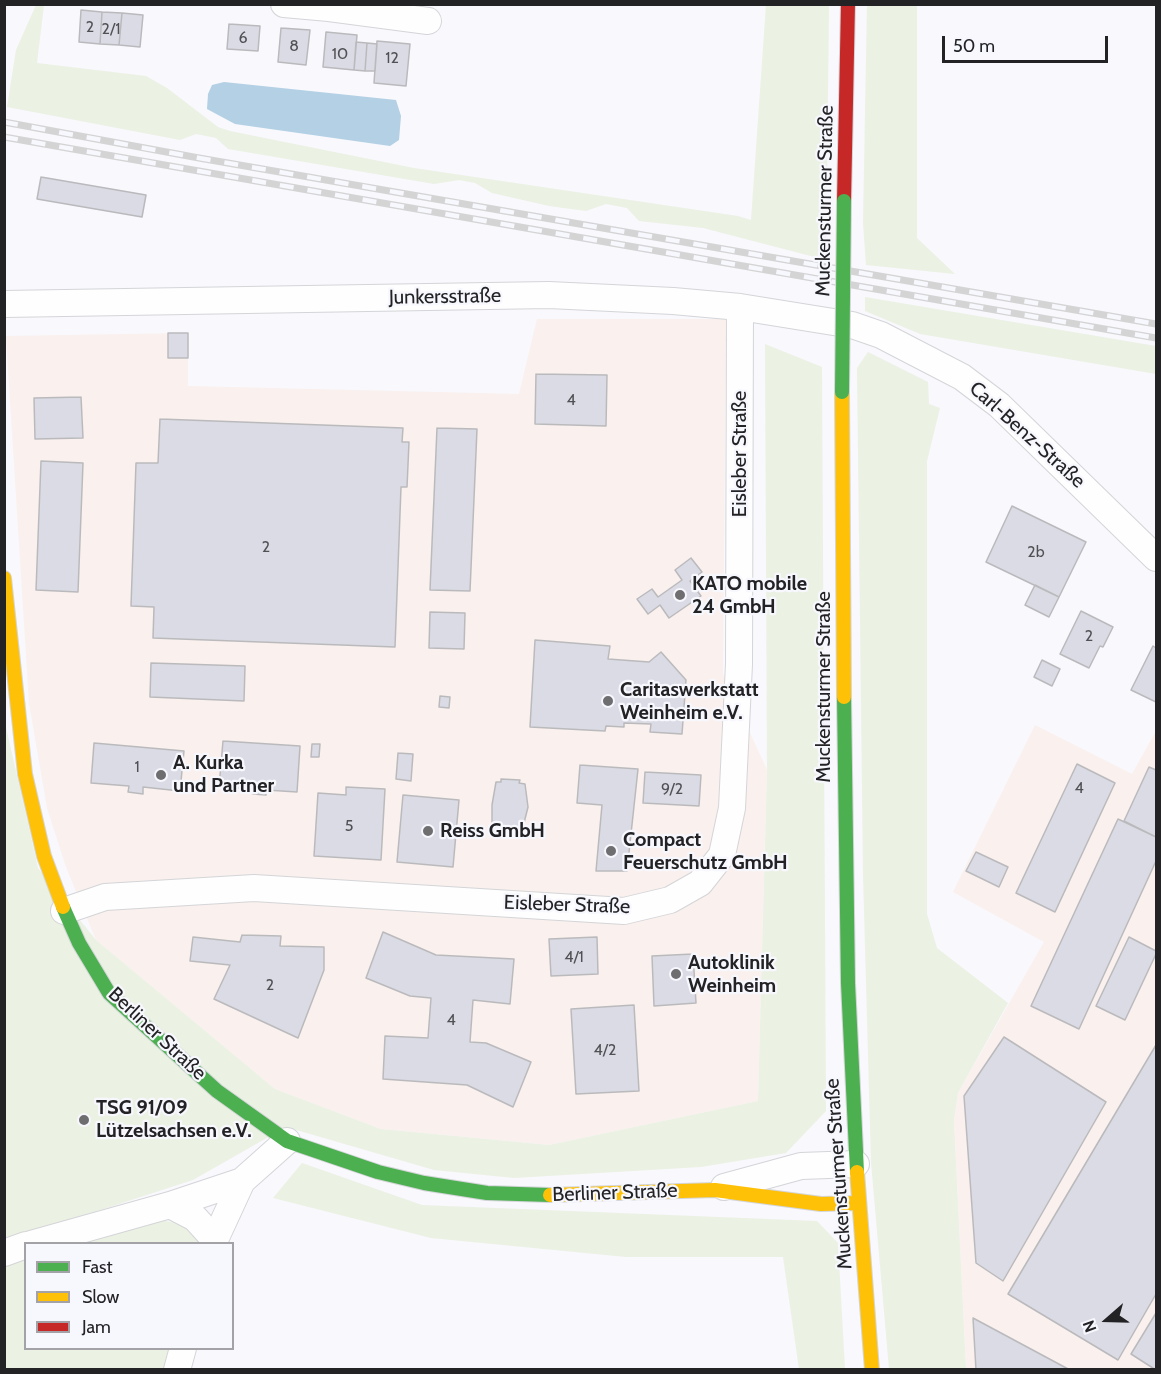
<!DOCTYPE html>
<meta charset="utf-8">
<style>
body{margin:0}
#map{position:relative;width:1161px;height:1374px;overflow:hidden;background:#f8f8fd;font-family:Cabin,sans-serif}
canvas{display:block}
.frame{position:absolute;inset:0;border:6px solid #232325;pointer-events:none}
.legend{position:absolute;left:24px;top:1242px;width:210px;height:108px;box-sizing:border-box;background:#f7f7fe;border:2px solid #a2a2a7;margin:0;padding:8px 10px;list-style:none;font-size:18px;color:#232325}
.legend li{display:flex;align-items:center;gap:12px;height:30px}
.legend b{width:30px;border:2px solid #a2a2a7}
.north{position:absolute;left:1077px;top:1290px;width:60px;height:60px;-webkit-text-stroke:4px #f7f7fe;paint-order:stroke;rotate:250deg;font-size:16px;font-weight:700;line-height:24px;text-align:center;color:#232325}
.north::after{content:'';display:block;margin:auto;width:21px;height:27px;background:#232325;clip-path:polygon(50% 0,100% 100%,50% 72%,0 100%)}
.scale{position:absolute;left:942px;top:36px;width:166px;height:27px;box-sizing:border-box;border:3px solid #232325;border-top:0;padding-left:8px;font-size:18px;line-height:21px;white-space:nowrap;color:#232325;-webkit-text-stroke:4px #f7f7fe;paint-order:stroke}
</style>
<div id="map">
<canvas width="1161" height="1374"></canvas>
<div class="frame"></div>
<ul class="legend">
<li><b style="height:8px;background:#4caf50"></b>Fast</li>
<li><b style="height:8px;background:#ffc107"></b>Slow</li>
<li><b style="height:8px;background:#c62828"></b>Jam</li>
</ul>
<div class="north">N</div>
<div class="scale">50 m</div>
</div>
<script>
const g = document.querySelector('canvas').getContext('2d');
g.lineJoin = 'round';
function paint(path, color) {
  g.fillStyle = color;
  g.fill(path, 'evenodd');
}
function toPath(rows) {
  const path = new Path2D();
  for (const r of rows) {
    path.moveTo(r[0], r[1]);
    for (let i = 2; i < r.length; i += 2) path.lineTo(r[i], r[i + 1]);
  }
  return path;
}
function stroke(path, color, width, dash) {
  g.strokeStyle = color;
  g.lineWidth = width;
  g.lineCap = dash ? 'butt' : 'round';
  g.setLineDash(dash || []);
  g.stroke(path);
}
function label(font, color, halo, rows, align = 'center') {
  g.font = font + ' Cabin,sans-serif';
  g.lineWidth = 4.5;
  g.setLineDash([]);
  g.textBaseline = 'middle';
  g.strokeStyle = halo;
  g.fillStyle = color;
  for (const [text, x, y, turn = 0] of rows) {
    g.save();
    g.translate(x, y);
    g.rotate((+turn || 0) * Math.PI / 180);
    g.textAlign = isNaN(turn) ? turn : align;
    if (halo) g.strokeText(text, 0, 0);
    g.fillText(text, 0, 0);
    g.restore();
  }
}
const commercial = toPath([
 [537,319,726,319,723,674,767,770,758,1101,549,1145,381,1129,275,1089,96,940,66,867,47,808,29,703,6,336,188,333,188,386,519,394],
 [1035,725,1132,774,1156,731,1156,1369,966,1369,954,1121,958,1093,1044,942,953,892]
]);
const green = toPath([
 [36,5,44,5,37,63,146,76,167,88,218,127,230,131,414,168,738,216,751,220,766,5,829,5,826,260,703,228,639,221,627,208,606,204,586,211,549,206,492,193,475,183,459,180,434,184,228,149,216,138,196,134,180,140,7,107,16,50],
 [867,5,917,5,917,238,955,274,866,265,863,223],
 [865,297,1156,346,1156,374,920,334,865,311],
 [765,344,822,367,826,1111,786,1153,701,1167,514,1178,434,1170,286,1127,193,1180,5,1241,5,723,38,868,96,940,275,1089,381,1129,549,1145,758,1101,767,770],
 [868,352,928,382,929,404,940,408,927,461,927,914,937,948,1008,1003,958,1093,954,1121,966,1369,889,1369,871,1162,863,874,857,368],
 [302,1163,422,1205,817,1221,838,1243,845,1369,799,1369,783,1257,626,1257,431,1238,273,1198],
 [160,1220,184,1224,200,1241,199,1244,76,1244],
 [25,1258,26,1348,170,1349,164,1369,5,1369,4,1265]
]);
const water = toPath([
 [224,82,396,100,401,116,399,140,390,146,235,124,207,109,208,94,212,85]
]);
const building = toPath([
 [81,10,102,12,100,44,79,42,81,10],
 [102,12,122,13,119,45,100,44,102,12],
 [122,13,143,15,140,47,119,45,122,13],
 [229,24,260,26,258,51,227,49,229,24],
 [281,28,310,30,306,65,278,62,281,28],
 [326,32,357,35,354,70,323,67,326,32],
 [377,41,410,44,406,86,374,83,377,41],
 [356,42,367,43,365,71,354,70,356,42],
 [367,43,377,44,375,71,365,71,367,43],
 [41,177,146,195,142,217,37,199,41,177],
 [168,333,188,333,188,358,168,358,168,333],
 [536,374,607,375,606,426,535,424,536,374],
 [81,397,83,438,35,439,34,398,81,397],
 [160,419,403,428,402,442,409,442,407,487,401,487,395,647,153,638,154,607,131,606,136,463,158,463,160,419],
 [437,428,477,429,470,591,430,590,437,428],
 [41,461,83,463,78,592,36,590,41,461],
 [1012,506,1086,542,1059,597,986,562,1012,506],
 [691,558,702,572,690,581,701,596,669,618,660,605,648,614,637,599,652,589,658,597,682,580,675,570,691,558],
 [1035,585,1059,597,1049,617,1025,605,1035,585],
 [1081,611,1113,627,1103,647,1100,646,1089,668,1060,654,1081,611],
 [430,612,465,613,464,649,429,648,430,612],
 [535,640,610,646,608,659,649,662,661,652,686,680,682,734,650,732,651,724,624,723,624,727,606,726,605,731,530,727,535,640],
 [1153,646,1156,648,1156,702,1131,690,1153,646],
 [1042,660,1060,669,1052,686,1034,677,1042,660],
 [151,663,245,666,244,701,150,697,151,663],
 [440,696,450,697,449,708,439,707,440,696],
 [223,741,300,746,297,792,266,790,266,795,253,794,253,789,219,787,223,741],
 [94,743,184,751,180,791,143,787,143,794,128,792,129,786,91,783,94,743],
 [312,744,320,744,319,757,311,757,312,744],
 [398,753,413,754,411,781,396,779,398,753],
 [1077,764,1115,783,1055,912,1016,893,1077,764],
 [580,765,638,769,627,871,596,871,602,805,577,803,580,765],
 [1149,767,1156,770,1156,837,1124,821,1149,767],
 [645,772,701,775,699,806,643,803,645,772],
 [501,779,520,780,519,783,525,784,528,807,521,835,492,833,492,805,496,782,501,782,501,779],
 [346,787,385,789,381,860,314,856,318,793,346,795,346,787],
 [403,795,459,800,453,867,397,862,403,795],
 [1118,819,1156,837,1156,861,1079,1029,1031,1006,1118,819],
 [976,852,1008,867,999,887,966,871,976,852],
 [383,932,436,955,514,959,510,1004,473,1000,470,1042,486,1043,531,1062,513,1107,467,1085,383,1079,385,1036,428,1038,431,998,410,996,366,978,383,932],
 [242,935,281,936,280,946,324,947,324,970,298,1038,214,999,230,965,190,961,193,937,240,942,242,935],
 [597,937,598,974,551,976,549,939,597,937],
 [1129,937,1156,951,1156,954,1125,1020,1096,1006,1129,937],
 [693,954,696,1003,654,1006,652,956,693,954],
 [634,1005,639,1091,576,1094,571,1009,634,1005],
 [1004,1037,1106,1102,1003,1281,976,1263,964,1096,1004,1037],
 [1156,1045,1156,1294,1118,1360,1008,1294,1156,1045],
 [1156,1313,1156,1370,1131,1354,1156,1313],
 [973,1318,1070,1370,976,1370,973,1318]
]);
const street = toPath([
 [284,4,329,8,330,4],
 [329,8,428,21],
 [4,304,549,295,673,301,740,307,852,325,881,335,962,377,999,405,1156,558],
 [64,911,105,897,254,888,624,911,670,900,700,883,722,855,732,808,739,664,740,307],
 [724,1187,801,1166,856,1164],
 [170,1205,195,1218,215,1240],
 [31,1244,170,1205,242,1181],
 [213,1244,242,1181,287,1141],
 [4,1253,26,1245],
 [177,1370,183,1348]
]);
const fast = toPath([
 [844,697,848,983,857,1172],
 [63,907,79,943,109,993,217,1091,287,1141,378,1172,424,1183,487,1193,550,1195]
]);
const slow = toPath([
 [842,392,844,697],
 [4,578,25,774,44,856,63,907],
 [857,1172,872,1370],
 [550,1195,715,1190,821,1204,859,1203]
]);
const jam = toPath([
 [844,201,848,4]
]);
const rail = toPath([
 [4,122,199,158,1156,324],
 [4,137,1156,338]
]);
const fastBridge = toPath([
 [842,392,844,201]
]);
const markers = [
 [680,595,6,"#6e6e71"],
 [608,701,6,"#6e6e71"],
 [161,775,6,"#6e6e71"],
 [428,831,6,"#6e6e71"],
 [611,851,6,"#6e6e71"],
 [676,974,6,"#6e6e71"],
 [84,1120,6,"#6e6e71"]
];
const numberNames = [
 ["2",90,27],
 ["2/1",111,29],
 ["6",243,38],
 ["8",294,46],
 ["10",340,54],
 ["12",392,58],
 ["4",571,400],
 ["2",266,547],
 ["2b",1036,552],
 ["2",1089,636],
 ["1",137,767],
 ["4",1079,788],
 ["9/2",672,789],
 ["5",349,826],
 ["4/1",574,957],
 ["2",270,985],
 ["4",451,1020],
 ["4/2",605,1050]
];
const streetNames = [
 ["Muckensturmer Straße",825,201,-89],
 ["Junkersstraße",445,297,-1],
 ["Carl-Benz-Straße",1027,435,42],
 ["Eisleber Straße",740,454,-90],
 ["Muckensturmer Straße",824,687,-90],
 ["Eisleber Straße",567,905,2],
 ["Berliner Straße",157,1034,43],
 ["Muckensturmer Straße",839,1174,-94],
 ["Berliner Straße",615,1193,-2]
];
const poiNames = [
 ["KATO mobile",692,584],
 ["24 GmbH",692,607],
 ["Caritaswerkstatt",620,690],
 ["Weinheim e.V.",620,713],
 ["A. Kurka",173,763],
 ["und Partner",173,786],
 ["Reiss GmbH",440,831],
 ["Compact",623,840],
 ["Feuerschutz GmbH",623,863],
 ["Autoklinik",688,963],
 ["Weinheim",688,986],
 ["TSG 91/09",96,1108],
 ["Lützelsachsen e.V.",96,1131]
];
paint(commercial, '#faf0ed');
paint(green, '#ebf1e3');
paint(water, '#b3d0e4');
paint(building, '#dbdbe5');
stroke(building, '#bababd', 1.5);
stroke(street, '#d4d5d8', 28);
stroke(fast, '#d4d5d8', 16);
stroke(slow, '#d4d5d8', 16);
stroke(jam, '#d4d5d8', 16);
stroke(street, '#fefeff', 26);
stroke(fast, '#4caf50', 14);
stroke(slow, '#ffc107', 14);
stroke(jam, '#c62828', 14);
stroke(rail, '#d4d4d5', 7);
stroke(rail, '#f7f7fe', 4.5, [14]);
stroke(fastBridge, '#d4d5d8', 16, []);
stroke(fastBridge, '#4caf50', 14);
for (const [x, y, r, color] of markers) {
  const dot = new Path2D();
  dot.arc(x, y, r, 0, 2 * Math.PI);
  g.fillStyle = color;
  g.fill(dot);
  stroke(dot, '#f7f7fe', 2);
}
label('16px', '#515155', null, numberNames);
label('20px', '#232325', '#f7f7fe', streetNames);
label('bold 20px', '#232325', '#f7f7fe', poiNames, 'left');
</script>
